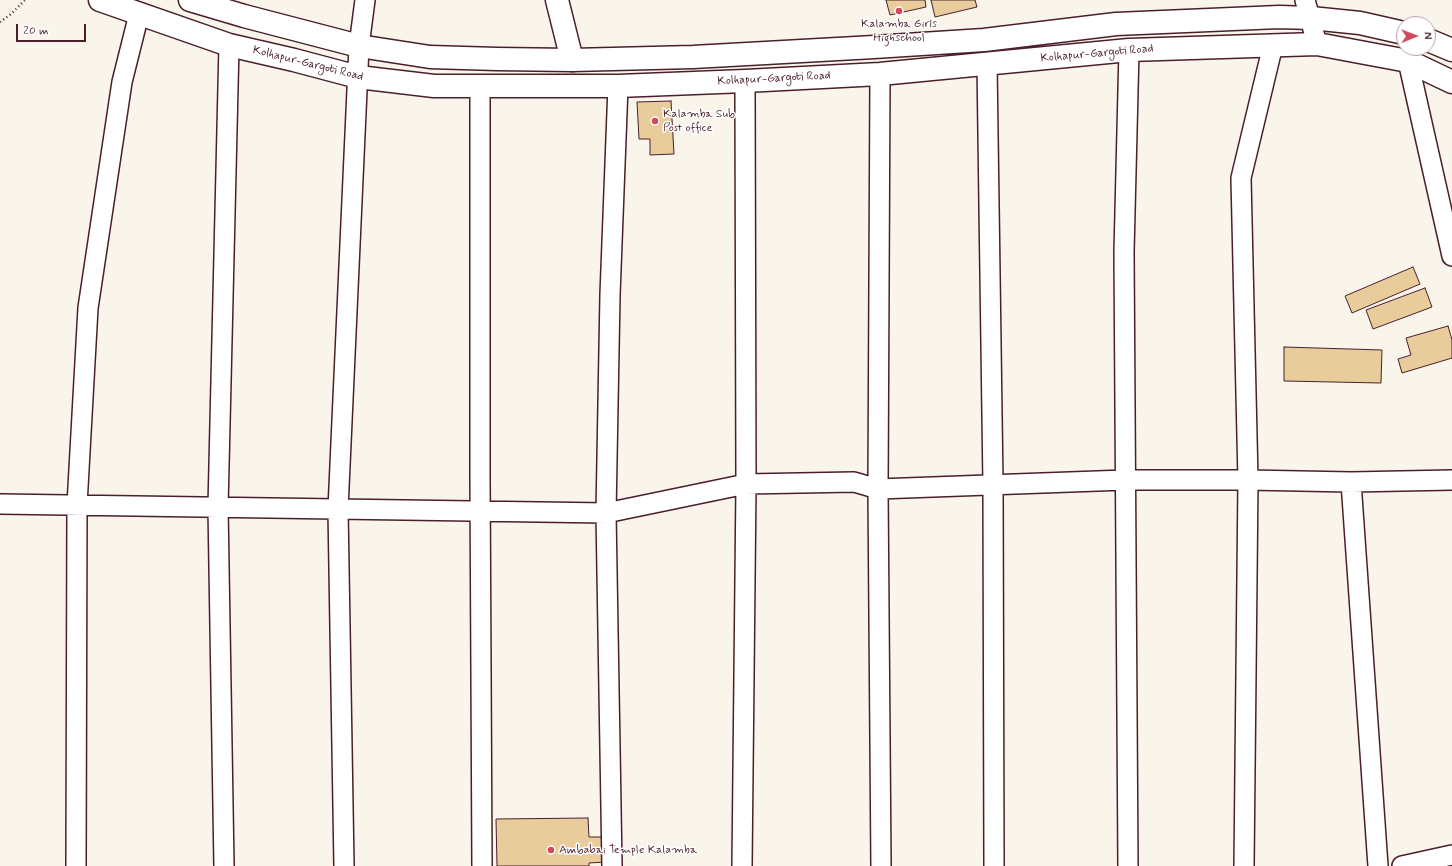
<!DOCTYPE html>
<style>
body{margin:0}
#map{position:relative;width:1452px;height:866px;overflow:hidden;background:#faf5eb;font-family:Mynerve,sans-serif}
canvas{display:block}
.north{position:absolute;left:1396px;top:16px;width:40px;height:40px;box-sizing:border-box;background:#fff;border:1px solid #b7a5aa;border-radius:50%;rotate:89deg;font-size:11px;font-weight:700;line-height:16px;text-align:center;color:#4a1f2b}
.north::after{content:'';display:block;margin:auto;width:14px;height:18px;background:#d1495b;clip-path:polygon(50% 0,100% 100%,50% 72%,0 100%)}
.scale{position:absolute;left:16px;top:24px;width:70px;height:18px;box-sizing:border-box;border:2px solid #4a1f2b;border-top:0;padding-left:5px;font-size:12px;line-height:14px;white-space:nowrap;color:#4a1f2b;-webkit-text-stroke:3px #fff;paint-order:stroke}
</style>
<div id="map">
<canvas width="1452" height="866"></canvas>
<div class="north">N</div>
<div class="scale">20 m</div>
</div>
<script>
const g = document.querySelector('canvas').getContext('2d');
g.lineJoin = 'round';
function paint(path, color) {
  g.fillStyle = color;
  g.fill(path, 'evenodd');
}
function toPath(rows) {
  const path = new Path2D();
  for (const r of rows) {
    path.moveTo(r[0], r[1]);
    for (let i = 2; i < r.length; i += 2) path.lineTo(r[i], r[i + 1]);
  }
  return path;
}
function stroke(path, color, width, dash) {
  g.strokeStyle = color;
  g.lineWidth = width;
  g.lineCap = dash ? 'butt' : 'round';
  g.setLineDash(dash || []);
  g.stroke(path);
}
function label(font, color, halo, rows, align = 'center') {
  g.font = font + ' Mynerve,sans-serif';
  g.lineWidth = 3;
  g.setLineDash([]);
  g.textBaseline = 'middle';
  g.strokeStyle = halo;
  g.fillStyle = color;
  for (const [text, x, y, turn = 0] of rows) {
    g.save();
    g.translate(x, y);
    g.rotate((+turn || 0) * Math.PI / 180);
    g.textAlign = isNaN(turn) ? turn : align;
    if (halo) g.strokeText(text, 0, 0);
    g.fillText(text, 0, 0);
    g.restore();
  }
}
const building = toPath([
 [886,0,925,0,926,7,890,15,886,0],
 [931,0,975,0,977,7,935,17,931,0],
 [671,101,674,154,650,155,650,139,639,139,637,102,671,101],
 [1413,267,1420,284,1352,313,1345,296,1413,267],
 [1425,288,1432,307,1373,329,1366,310,1425,288],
 [1448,326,1452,340,1452,358,1402,373,1398,359,1411,355,1406,338,1448,326],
 [1284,347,1382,350,1381,383,1284,381,1284,347],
 [588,818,589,837,605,837,605,862,589,863,589,866,497,866,496,819,588,818]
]);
const path = toPath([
 [0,22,11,14,25,0]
]);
const minor = toPath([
 [1305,0,1317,44],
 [1408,61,1452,256],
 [987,64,993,485,994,866],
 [880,74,878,489,881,866],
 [480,85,480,477,482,866],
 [1351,482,1378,866],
 [0,504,606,513,746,484,854,482,878,489,1125,480,1248,480,1351,482,1452,480],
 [76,866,77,505,88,308,122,82,139,14],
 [224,866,218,507,229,45],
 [344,866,338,509,359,46,365,0],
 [612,866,606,513,610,295,618,86],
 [742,866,746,484,745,81],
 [1128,866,1124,252,1129,50],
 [1244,866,1248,480,1241,178,1273,45],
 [1402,866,1452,855]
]);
const tertiary = toPath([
 [557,0,572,60]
]);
const primary = toPath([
 [100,0,229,45,294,60,358,77,434,86,618,86,745,81,880,74,1129,50,1317,44,1408,61,1452,82],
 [190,0,244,16,359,46,430,57,497,59,572,60,693,57,874,47,984,40,1116,24,1279,17,1311,18,1360,23,1404,33],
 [1428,40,1452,50]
]);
const markers = [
 [899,11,4,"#d1495b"],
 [655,121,4,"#d1495b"],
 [551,850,4,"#d1495b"]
];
const poiNames = [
 ["Kalamba Girls",899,24,"center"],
 ["Highschool",899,38,"center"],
 ["Kalamba Sub",663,114],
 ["Post office",663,128],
 ["Ambabai Temple Kalamba",559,850]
];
const streetNames = [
 ["Kolhapur-Gargoti Road",1097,54,-5],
 ["Kolhapur-Gargoti Road",308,64,14],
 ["Kolhapur-Gargoti Road",774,79,-3]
];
paint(building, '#e8cc9c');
stroke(building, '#4a1f2b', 1);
stroke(minor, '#4a1f2b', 22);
stroke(tertiary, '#4a1f2b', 25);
stroke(primary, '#4a1f2b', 25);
stroke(path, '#4a1f2b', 2.5, [1, 3]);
stroke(minor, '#fff', 19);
stroke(tertiary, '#fff', 22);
stroke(primary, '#fff', 22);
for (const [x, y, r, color] of markers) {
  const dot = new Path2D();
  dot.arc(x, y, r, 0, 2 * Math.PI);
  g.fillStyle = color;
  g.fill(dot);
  stroke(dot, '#fff', 1.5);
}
label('12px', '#4a1f2b', '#fff', poiNames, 'left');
label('12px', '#4a1f2b', '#fff', streetNames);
</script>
